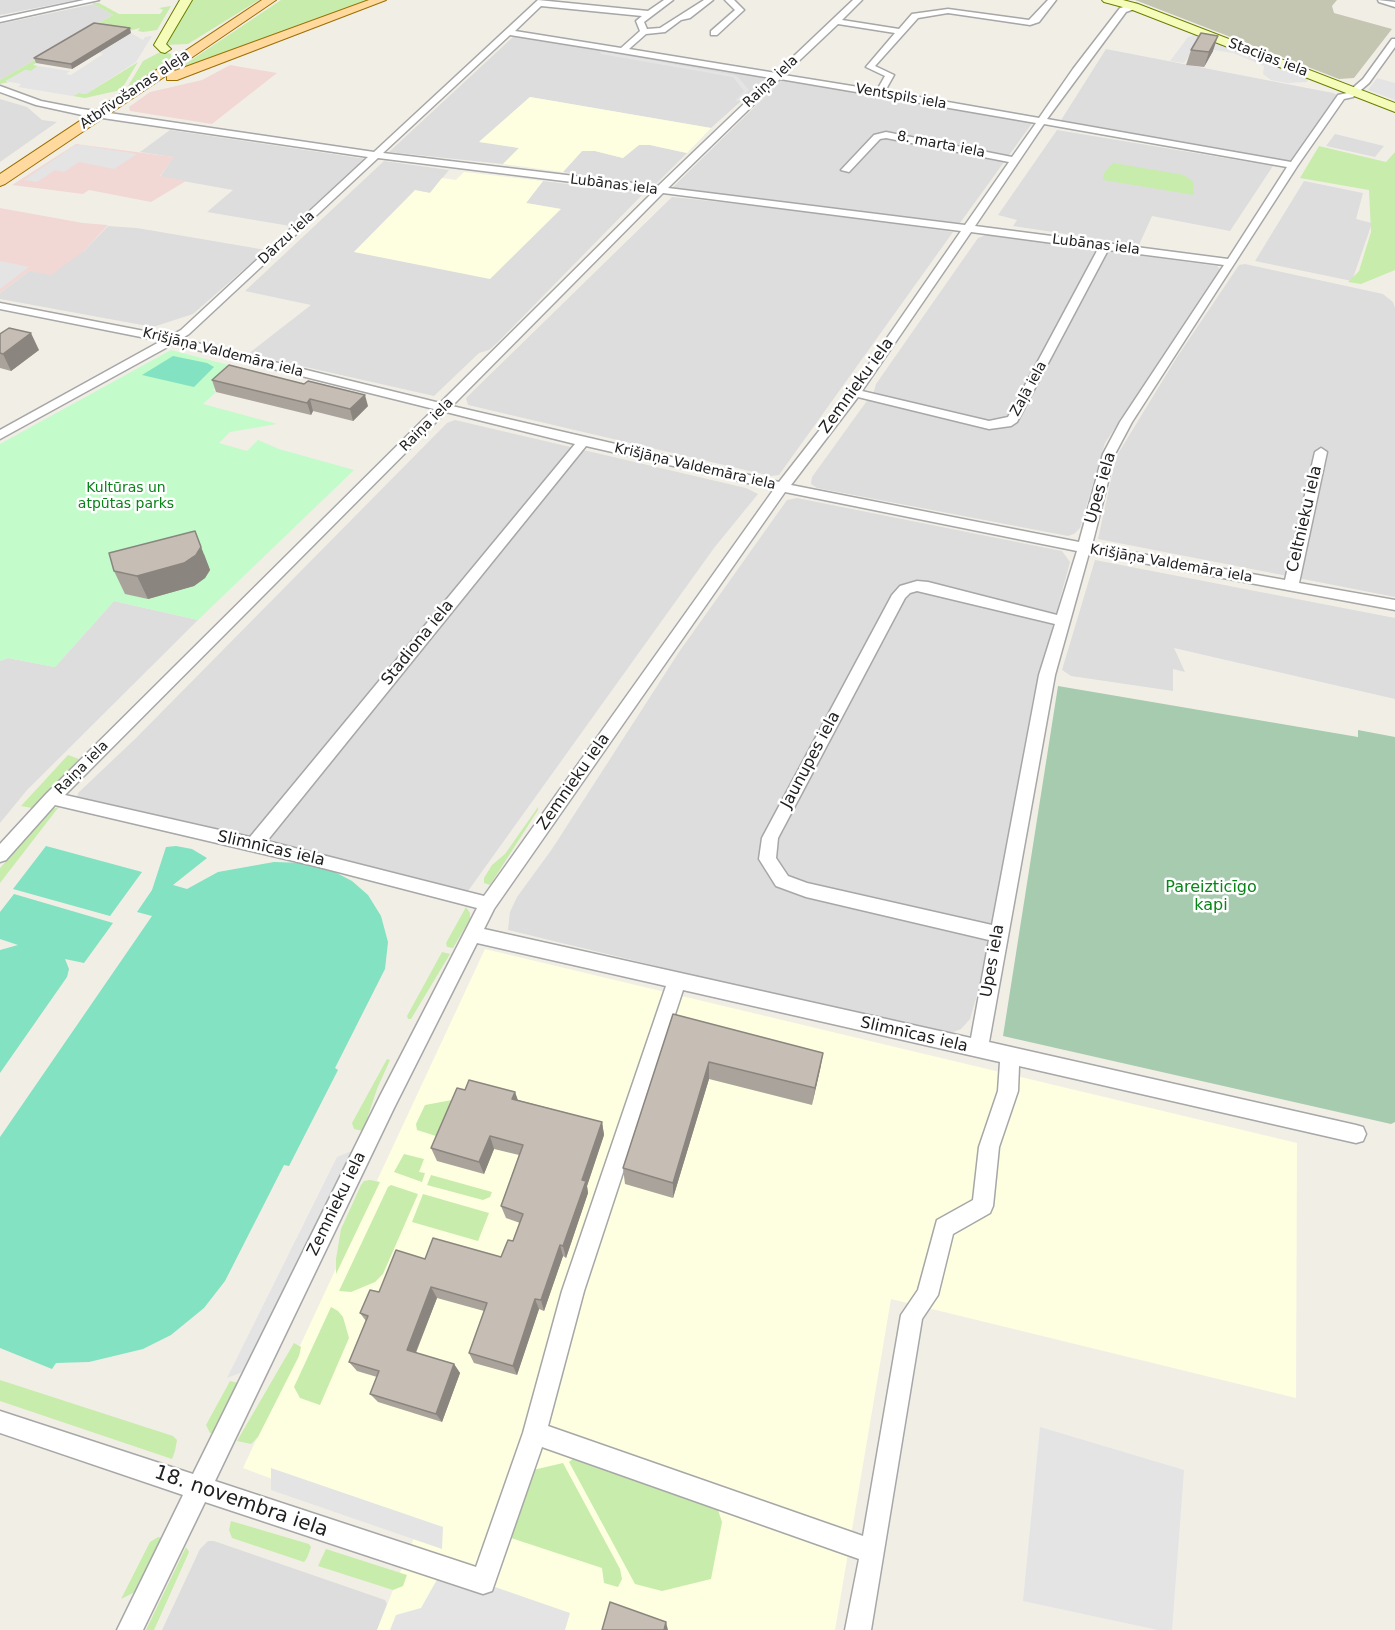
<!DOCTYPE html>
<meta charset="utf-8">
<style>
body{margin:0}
canvas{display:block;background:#f1eee6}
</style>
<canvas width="1395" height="1630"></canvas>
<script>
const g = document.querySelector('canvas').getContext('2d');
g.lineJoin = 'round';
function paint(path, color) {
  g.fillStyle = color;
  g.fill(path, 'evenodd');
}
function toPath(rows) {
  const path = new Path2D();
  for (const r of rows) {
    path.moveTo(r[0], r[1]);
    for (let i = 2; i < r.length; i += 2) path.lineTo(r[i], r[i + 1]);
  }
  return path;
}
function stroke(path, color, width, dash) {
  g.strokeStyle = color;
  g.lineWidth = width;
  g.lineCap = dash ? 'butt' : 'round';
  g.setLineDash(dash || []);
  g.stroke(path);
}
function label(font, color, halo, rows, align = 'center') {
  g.font = font + ' "DejaVu Sans",sans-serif';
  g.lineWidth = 5;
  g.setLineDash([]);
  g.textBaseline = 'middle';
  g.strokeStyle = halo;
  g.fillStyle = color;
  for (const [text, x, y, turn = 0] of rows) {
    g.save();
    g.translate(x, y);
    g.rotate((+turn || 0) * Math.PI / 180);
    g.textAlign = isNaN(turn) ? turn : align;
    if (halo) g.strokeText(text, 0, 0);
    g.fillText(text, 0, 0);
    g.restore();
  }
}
const residential = toPath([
 [0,0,77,0,0,15],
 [94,4,113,15,0,80,0,24],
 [514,36,767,78,711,128,530,97,480,141,519,148,503,164,389,152],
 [1106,49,1333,93,1341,97,1293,165,1058,125],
 [782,80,1033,122,960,223,672,188],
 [0,99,27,107,42,120,57,122,0,162],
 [170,130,366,159,290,226,207,212,233,190,160,177,173,157,140,152],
 [1057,130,1273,166,1230,231,1152,216,1139,245,1013,226,1017,220,998,215],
 [1335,134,1384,146,1375,157,1326,146],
 [639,145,650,145,687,153,655,185,563,172,582,151,595,151,623,158],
 [384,161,449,170,430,193,415,191,354,252,560,209,526,203,543,181,644,193,498,342,489,350,479,353,434,396,248,354,311,305,245,291],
 [1304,181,1363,193,1356,219,1372,223,1352,281,1255,261],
 [672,197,805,211,953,232,779,475,771,476,468,405,466,398],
 [108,226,137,228,266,250,193,314,153,327,0,299,0,293,29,271,84,251],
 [986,235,1217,266,1220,269,1105,443,1080,528,1074,534,1068,536,817,488,811,484,812,477,874,391,876,384,978,238],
 [1245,264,1383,294,1393,302,1395,308,1395,597,1098,539,1116,457,1177,357,1239,265],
 [455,420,746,488,758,494,714,548,468,891,169,822,77,798,78,793,135,739,447,423],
 [797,498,1062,551,1070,562,1033,699,984,971,970,1019,961,1029,951,1033,943,1033,768,993,508,930,510,912,517,897,552,849,679,652,787,500],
 [1095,560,1395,618,1395,699,1174,648,1185,672,1173,669,1173,691,1071,676,1062,670],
 [114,601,198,620,27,790,0,823,0,661,8,658,55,667],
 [208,1541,214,1541,385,1600,387,1604,377,1630,162,1630,200,1549]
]);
const commercial = toPath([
 [230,65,277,73,212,124,130,111,129,107,150,92,202,80],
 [76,144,174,157,160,176,186,181,151,202,89,190,83,194,12,185],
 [0,208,83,223,108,225,84,251,51,275,29,271,0,293]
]);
const education = toPath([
 [530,97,711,128,687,153,650,145,639,145,623,158,595,151,582,151,563,172,503,164,519,148,479,142],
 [464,172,543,181,526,203,561,209,490,279,354,252,415,190,430,193,442,178,456,180],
 [485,949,1297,1143,1296,1398,891,1299,835,1630,377,1630,416,1533,243,1468]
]);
const construction = toPath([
 [1135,0,1337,0,1332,6,1334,13,1392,29,1354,78,1339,79]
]);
const grass = toPath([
 [190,0,259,0,188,44,166,45],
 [281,0,372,0,169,75],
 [92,3,99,3,119,14,160,14,163,10,159,8,171,6,157,30,143,32,138,31,140,28,132,30,100,25,33,65,38,66,31,71,25,70,6,82,9,82,0,84,0,80,113,15],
 [162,51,171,54,171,60,127,88,143,61],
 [138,62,121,90,85,98,73,96,79,93,86,94],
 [1319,146,1386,162,1395,152,1395,270,1361,284,1348,282,1359,271,1371,232,1369,190,1300,178],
 [1113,163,1184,175,1193,182,1194,195,1103,180,1104,173],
 [68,755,79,759,32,808,21,806],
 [59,807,58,808,0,883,0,868,52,809],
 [538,807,538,810,490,885,484,883,484,878,492,865,505,854],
 [466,907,470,913,470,919,453,948,447,947,446,943],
 [442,952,450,954,411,1019,408,1019,407,1016],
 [387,1059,390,1060,377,1089,363,1131,354,1129,352,1123],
 [452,1100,436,1136,417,1130,416,1124,425,1105],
 [404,1154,424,1159,419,1172,425,1173,422,1182,394,1172],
 [431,1175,492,1192,490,1197,483,1200,427,1185],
 [370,1180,380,1182,336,1274,336,1259,341,1229,361,1185,364,1181],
 [391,1185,418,1194,383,1274,375,1282,351,1292,339,1291,388,1187],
 [423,1194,489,1213,478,1241,412,1222],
 [331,1307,338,1311,343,1317,349,1338,320,1405,300,1398,294,1387],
 [294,1343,301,1347,299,1356,258,1437,251,1444,237,1441],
 [0,1380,173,1436,177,1440,175,1451,172,1459,0,1401],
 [230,1381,238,1383,214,1433,210,1433,206,1425],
 [574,1458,716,1504,722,1522,711,1579,662,1591,635,1584,569,1462],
 [563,1463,620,1569,622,1579,618,1587,604,1583,602,1568,511,1538,533,1470],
 [231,1521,309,1544,311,1547,307,1558,304,1562,232,1538,229,1530],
 [158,1537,162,1538,135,1592,121,1599,150,1542],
 [186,1547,189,1552,154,1630,146,1630],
 [326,1549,407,1575,403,1586,393,1590,318,1566]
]);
const cemetery = toPath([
 [1058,686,1358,737,1358,730,1395,737,1395,1122,1391,1124,1003,1036]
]);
const park = toPath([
 [171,350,240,368,213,390,216,392,203,404,277,424,230,432,219,443,247,451,258,440,279,449,354,470,198,620,114,601,55,667,8,658,0,661,0,444]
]);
const pitch = toPath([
 [173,356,207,363,214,367,194,387,142,375],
 [46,846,142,872,110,916,13,889],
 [176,846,192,849,207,858,173,885,187,889,218,872,274,862,305,863,327,868,352,881,368,895,381,916,388,942,385,969,335,1068,338,1070,289,1166,284,1165,225,1281,204,1308,171,1335,143,1349,89,1362,56,1363,52,1369,0,1348,0,1137,152,916,137,912,152,890,166,847],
 [14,894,113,923,84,963,65,959,69,969,67,977,0,1073,0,950,18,945,0,939,0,912]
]);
const parking = toPath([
 [131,33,143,40,145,37,152,36,136,62,86,94,79,93,73,96,18,87,21,84,5,81,25,70,31,71,38,66,70,71,66,74,71,75,103,54,99,53],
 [1197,34,1308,79,1307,82,1287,83,1271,80,1263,74,1264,66,1233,53,1195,47,1184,63,1170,61,1188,37],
 [600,51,734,75,738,77,749,90,739,101,735,101,744,91,733,77,601,54],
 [1377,78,1395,83,1395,100,1368,90],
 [80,145,137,154,114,169,79,162,64,172,55,170,37,182,24,180,74,146],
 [0,261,29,267,0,289],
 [354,1150,245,1371,227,1378,337,1157],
 [1040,1427,1184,1470,1172,1630,1158,1630,1023,1601],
 [271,1468,443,1527,442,1549,271,1490],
 [443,1569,570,1613,565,1630,390,1630,396,1615,421,1608]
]);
const street = toPath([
 [84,0,99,0,0,22,0,18,84,0],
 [538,0,648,11,664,0,673,0,644,22,647,29,660,28,704,0,713,0,690,18,681,20,665,32,646,34,629,49,776,73,853,0,862,0,842,20,899,29,912,14,948,9,1029,20,1048,0,1056,0,1039,22,1030,25,948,13,918,18,875,66,894,75,885,91,1039,118,1073,69,1120,8,1134,4,1137,4,1137,8,1126,12,1047,119,1291,162,1338,95,1347,93,1363,79,1392,39,1395,39,1395,47,1369,83,1353,97,1344,99,1298,165,1132,422,1115,454,1092,545,1285,580,1315,452,1321,448,1327,452,1299,583,1395,600,1395,610,1089,553,1055,675,989,1042,1356,1125,1363,1127,1366,1134,1363,1141,1356,1143,1019,1066,1018,1091,999,1147,993,1206,990,1213,953,1234,938,1295,922,1319,871,1630,845,1630,859,1559,542,1447,492,1591,483,1594,205,1502,143,1630,117,1630,183,1495,0,1433,0,1411,193,1474,380,1096,477,908,315,866,55,805,6,860,0,862,0,844,46,794,434,409,173,344,0,439,0,430,161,341,0,309,0,303,170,336,181,330,368,157,82,115,36,105,0,92,0,86,41,101,82,109,374,152,538,0],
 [541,6,642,16,636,21,640,31,621,48,515,31,541,6],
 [838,24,895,33,866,67,885,76,877,90,784,75,838,24],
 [510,35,622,53,771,78,658,186,383,153,510,35],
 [780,79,880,96,1036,123,1012,157,886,132,874,135,841,170,849,172,880,139,886,138,1009,162,965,225,668,188,780,79],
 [1044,124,1287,167,1228,259,975,226,1044,124],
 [378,158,653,192,440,403,181,339,189,334,378,158],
 [663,193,961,231,851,390,779,482,452,406,663,193],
 [971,232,1098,249,1008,417,989,421,862,391,971,232],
 [1108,250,1224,265,1120,422,1103,454,1079,542,791,485,858,397,989,429,1011,426,1017,422,1108,250],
 [446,412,575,444,250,837,65,795,446,412],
 [586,446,774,489,484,896,267,841,586,446],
 [785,492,1077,551,1057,615,928,582,917,581,900,586,892,595,762,838,759,859,776,886,806,897,989,940,971,1038,484,929,494,909,785,492],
 [917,591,1055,624,1039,675,992,925,807,883,788,876,776,858,778,838,905,598,910,593,917,591],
 [477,943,666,986,562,1291,523,1433,476,1567,215,1481,394,1108,477,943],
 [683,990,1000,1062,998,1091,979,1147,973,1200,937,1220,918,1290,901,1315,863,1536,548,1426,584,1291,683,990],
 [725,0,734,0,744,10,717,35,711,35,711,31,735,10,725,0],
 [1378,0,1395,2,1395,7,1379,2,1378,0]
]);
const secondary = toPath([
 [180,0,192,0,166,44,171,49,165,53,161,52,154,45,180,0],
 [1102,0,1123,0,1138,4,1395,103,1395,112,1130,9,1104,2,1102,0]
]);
const primary = toPath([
 [262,0,276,0,169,73,369,0,386,0,177,80,167,80,167,75,5,184,0,186,0,174,262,0]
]);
const wall = toPath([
 [131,33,72,69,36,63,34,58],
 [1191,50,1213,51,1204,67,1186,65],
 [0,334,39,350,11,371,0,368],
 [212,380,368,406,353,421,313,411,311,415,216,392],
 [204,554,210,570,205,578,194,586,148,599,125,594,114,571],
 [673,1014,823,1053,812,1105,709,1079,673,1198,625,1184,623,1168],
 [515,1092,518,1100,602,1122,604,1135,587,1186,588,1193,566,1258,563,1256,544,1311,539,1309,517,1375,474,1363,469,1353,484,1311,437,1298,416,1353,454,1364,460,1373,442,1422,378,1402,370,1394,377,1377,357,1371,349,1362,366,1321,360,1313,379,1292,425,1259,501,1257,513,1241,520,1223,506,1218,501,1206,519,1155,494,1149,484,1174,437,1161,431,1148]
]);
const shadedWall = toPath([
 [130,28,131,33,72,69,71,64],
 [1218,36,1213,51,1204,67,1209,52],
 [31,333,39,350,11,371,3,354],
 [365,395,368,406,353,421,350,409],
 [310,399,313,411,311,415,307,403],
 [195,531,210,570,205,578,194,586,148,599,137,576],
 [823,1053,820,1070,812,1105,815,1088],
 [709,1062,709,1079,673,1198,673,1183],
 [515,1092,519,1105,512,1099],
 [602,1122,604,1135,587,1186,588,1193,566,1258,563,1246,582,1180],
 [490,1136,494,1149,484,1174,479,1162],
 [560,1245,563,1256,544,1311,541,1300],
 [431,1287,437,1298,413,1359,407,1350],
 [535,1299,539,1309,517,1375,513,1366],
 [454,1364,460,1373,442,1422,436,1414],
 [666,1622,668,1630,664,1630]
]);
const building = toPath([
 [94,23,130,28,71,64,34,58,94,23],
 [1201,33,1218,36,1209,52,1191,50,1201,33],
 [9,328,31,333,3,354,0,353,0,334,9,328],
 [229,365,304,384,308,381,365,395,350,409,310,399,307,403,212,380,229,365],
 [195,531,201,547,196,555,184,563,137,576,114,571,109,553,195,531],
 [673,1014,823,1053,815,1088,709,1062,673,1183,623,1168,673,1014],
 [469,1080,515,1092,512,1099,602,1122,582,1180,586,1181,563,1246,560,1245,541,1300,535,1299,513,1366,469,1353,487,1303,431,1287,407,1350,454,1364,436,1414,370,1394,379,1371,349,1362,368,1316,360,1313,370,1290,379,1292,396,1250,425,1259,433,1238,501,1257,508,1240,513,1241,523,1214,501,1206,523,1145,490,1136,479,1162,431,1148,457,1088,465,1090,469,1080],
 [610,1602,666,1622,664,1630,602,1630,610,1602]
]);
const farStreetnames = [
 ["Stacijas iela",1268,58,21],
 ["Raiņa iela",771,82,-43],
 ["Atbrīvošanas aleja",135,90,-34],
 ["Ventspils iela",901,97,10],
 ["8. marta iela",941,145,11],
 ["Lubānas iela",614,185,7],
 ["Dārzu iela",287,238,-43],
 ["Lubānas iela",1096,245,7],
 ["Krišjāņa Valdemāra iela",223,353,14],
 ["Zaļā iela",1029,389,-61],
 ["Raiņa iela",427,425,-45],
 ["Krišjāņa Valdemāra iela",695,467,13],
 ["Krišjāņa Valdemāra iela",1171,564,10],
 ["Raiņa iela",82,768,-45]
];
const farParknames = [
 ["Kultūras un",126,488],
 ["atpūtas parks",126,504]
];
const streetNames = [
 ["Zemnieku iela",857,386,-54],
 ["Upes iela",1101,488,-74],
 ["Celtnieku iela",1305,519,-77],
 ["Stadiona iela",418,643,-51],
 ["Jaunupes iela",811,760,-62],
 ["Zemnieku iela",574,782,-55],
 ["Slimnīcas iela",271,849,13],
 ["Upes iela",993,961,-80],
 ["Slimnīcas iela",914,1035,13],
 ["Zemnieku iela",337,1204,-64]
];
const parkNames = [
 ["Pareizticīgo",1211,888],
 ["kapi",1211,906]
];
const nearStreetnames = [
 ["18. novembra iela",241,1502,19]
];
paint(residential, '#dedddd');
paint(commercial, '#f2d8d5');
paint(education, '#feffe1');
paint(construction, '#c5c6b1');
paint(grass, '#c8ecab');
paint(cemetery, '#a7cbae');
paint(park, '#c3fbca');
paint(pitch, '#82e2c1');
paint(parking, '#e4e4e4');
stroke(street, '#a7a7a7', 3);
stroke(secondary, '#6a7d01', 2);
stroke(primary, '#9c6f00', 2);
paint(street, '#fff');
paint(secondary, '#f5fcba');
paint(primary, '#ffd99d');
paint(wall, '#aaa39c');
paint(shadedWall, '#8b857f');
paint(building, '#c6beb5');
stroke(building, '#8b857f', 1.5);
label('14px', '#202020', '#fff', farStreetnames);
label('14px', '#088418', '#fff', farParknames);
label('16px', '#202020', '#fff', streetNames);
label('16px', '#088418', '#fff', parkNames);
label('20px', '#202020', '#fff', nearStreetnames);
</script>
